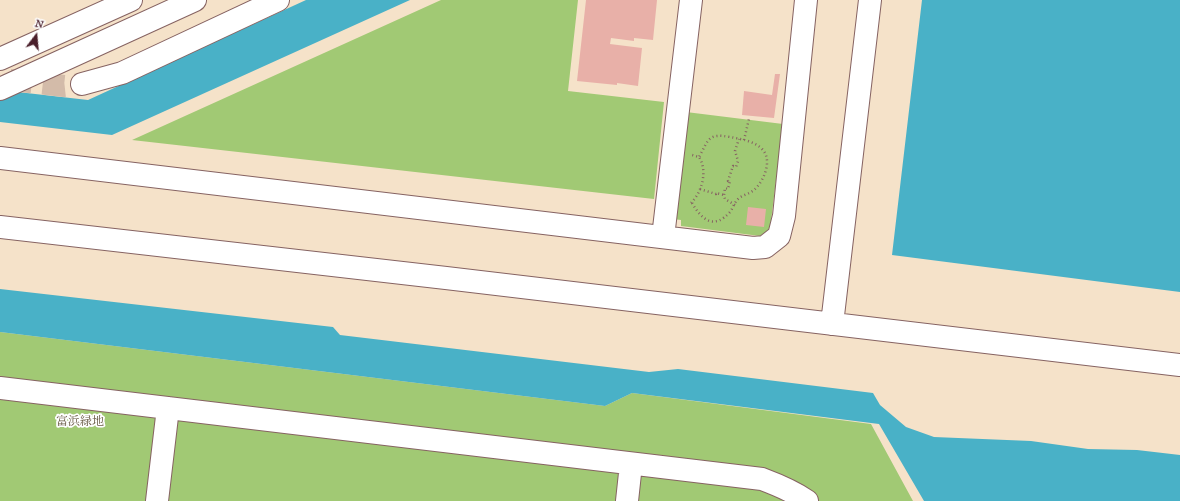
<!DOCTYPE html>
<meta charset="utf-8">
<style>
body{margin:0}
#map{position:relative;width:1180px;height:501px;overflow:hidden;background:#f5e2c9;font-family:"IM FELL French Canon",serif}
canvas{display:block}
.north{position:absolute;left:16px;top:16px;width:40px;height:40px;-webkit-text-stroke:3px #fff;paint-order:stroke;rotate:16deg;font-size:11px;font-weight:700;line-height:16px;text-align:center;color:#4a1f2b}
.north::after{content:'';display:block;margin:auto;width:14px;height:18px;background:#4a1f2b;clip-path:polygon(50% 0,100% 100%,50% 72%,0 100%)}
</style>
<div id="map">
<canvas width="1180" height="501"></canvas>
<div class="north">N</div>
</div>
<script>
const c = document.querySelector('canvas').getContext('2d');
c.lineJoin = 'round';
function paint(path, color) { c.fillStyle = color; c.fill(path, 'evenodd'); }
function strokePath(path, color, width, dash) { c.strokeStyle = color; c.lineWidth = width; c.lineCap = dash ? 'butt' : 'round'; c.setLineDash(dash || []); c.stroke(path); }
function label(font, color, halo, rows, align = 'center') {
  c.font = font + ' "IM FELL French Canon","Noto Serif JP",serif'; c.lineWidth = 3.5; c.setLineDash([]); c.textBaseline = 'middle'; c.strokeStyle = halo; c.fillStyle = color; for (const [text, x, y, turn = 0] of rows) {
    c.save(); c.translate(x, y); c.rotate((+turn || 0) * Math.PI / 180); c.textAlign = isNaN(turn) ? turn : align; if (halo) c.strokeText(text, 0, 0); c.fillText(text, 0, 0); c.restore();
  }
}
paint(new Path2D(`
 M441,0H578L568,91L664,102L654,199L132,140Z
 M686,112L783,124L770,229L760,236L681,226V220L673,219Z
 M0,332L605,406L632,393L871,424L913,501H0Z`), '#a1c974');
paint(new Path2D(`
 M306,0H410L112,135L0,122V90L88,100Z
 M922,0H1180V292L892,255Z
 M0,289L333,327L340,335L649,372L678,369L873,393L880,405L906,427L934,437L1031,441L1088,449L1137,450L1180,455V501H924L879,424L632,393L605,406L0,332Z`), '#49b1c7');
paint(new Path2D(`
 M586,0H657L653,40L634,38V41L611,38L610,44L642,48L638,86L617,83V85L577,81Z
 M775,74H780L774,118L742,115L744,91L772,95Z
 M748,207L766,209L764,227L746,225Z`), '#e8b0a8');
strokePath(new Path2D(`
 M10,80L64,86L82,84`), '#d3bba9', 22, [22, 11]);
const minor = new Path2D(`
 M0,59L131,0
 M82,84L122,73L278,0
 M0,89L195,0
 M0,158L753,248L765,247L779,236L784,216L806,0
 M0,227L446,278L1180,365
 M663,237L691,0
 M832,324L870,0
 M0,388L762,479C778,485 793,491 807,501
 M157,501L168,408
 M627,501L631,464`);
strokePath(minor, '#866362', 24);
strokePath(new Path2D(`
 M744,140L749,119
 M700,189L716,194V193L724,195
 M691,203C702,192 708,171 699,157L692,155
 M692,203C702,220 714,230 730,212C733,208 734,203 738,199C742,195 749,194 754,190C764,181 773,160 762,149C754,141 741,139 730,137C708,133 709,139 699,157
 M735,205L725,199L724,195L725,188L728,189L730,181H728L733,166L736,167L738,161L735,151L739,139`), '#866362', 2.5, [1, 3]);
strokePath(minor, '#fff', 22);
label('12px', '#685a45', '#fff', [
 ["富浜緑地",80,422]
]);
</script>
